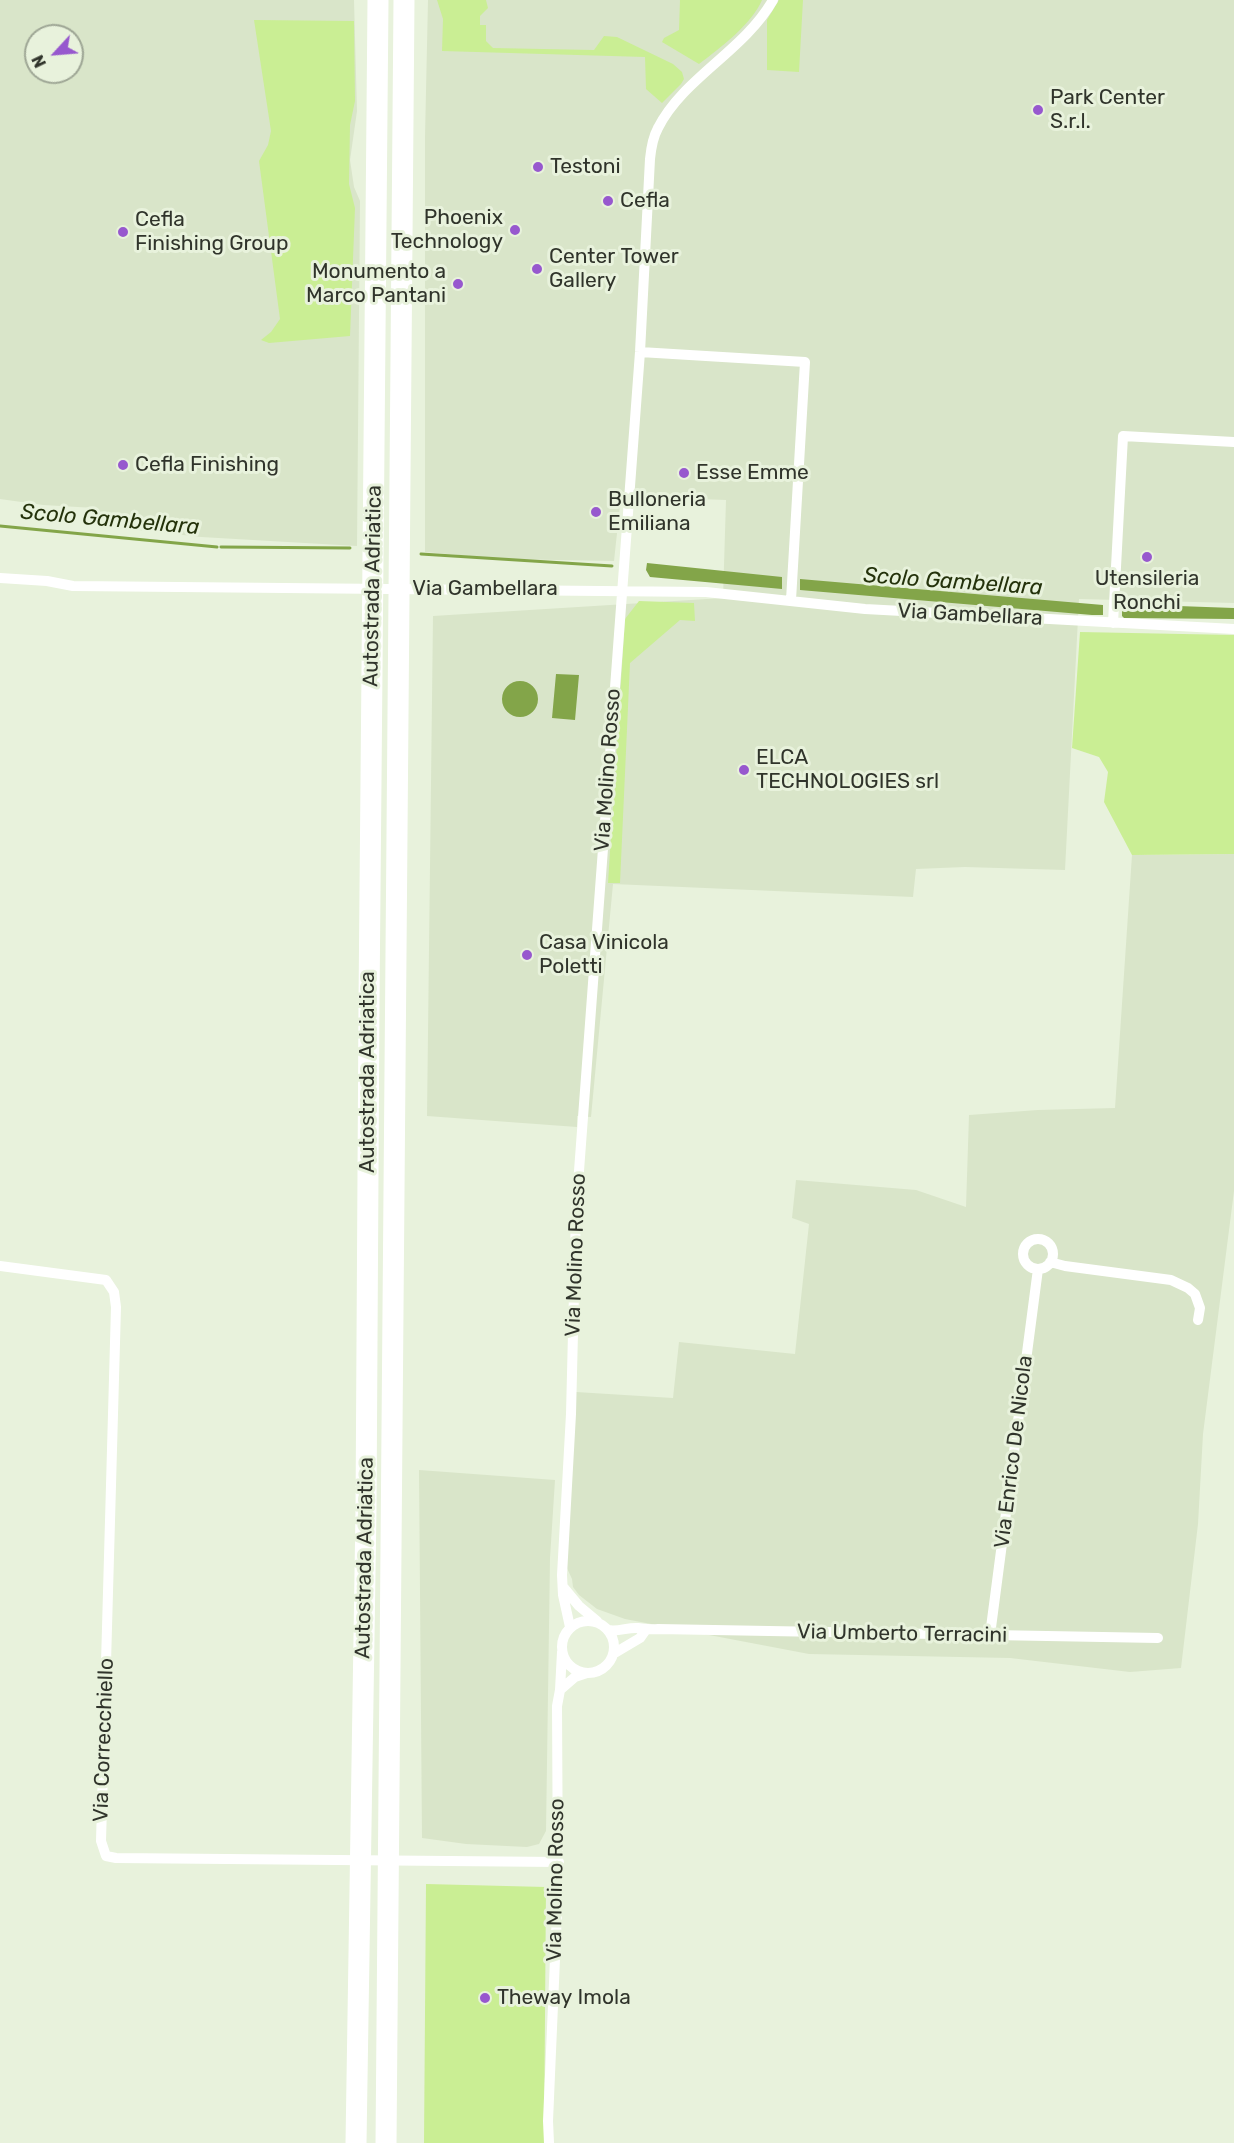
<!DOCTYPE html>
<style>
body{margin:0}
#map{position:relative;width:1234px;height:2143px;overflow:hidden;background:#e8f2dc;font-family:Rubik,sans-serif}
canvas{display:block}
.north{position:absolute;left:24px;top:24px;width:60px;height:60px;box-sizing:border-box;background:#e8f2dc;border:2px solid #9ea695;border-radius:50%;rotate:244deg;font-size:16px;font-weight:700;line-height:24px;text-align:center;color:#30342b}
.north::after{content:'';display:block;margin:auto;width:21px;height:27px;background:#9758ce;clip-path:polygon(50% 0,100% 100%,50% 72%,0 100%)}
</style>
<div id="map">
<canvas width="1234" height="2143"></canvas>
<div class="north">N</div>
</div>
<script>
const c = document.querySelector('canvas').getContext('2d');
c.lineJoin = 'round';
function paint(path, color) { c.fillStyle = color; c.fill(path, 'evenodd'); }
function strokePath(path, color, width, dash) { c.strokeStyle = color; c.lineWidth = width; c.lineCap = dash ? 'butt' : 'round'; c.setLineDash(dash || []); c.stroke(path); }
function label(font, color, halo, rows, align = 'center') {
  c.font = font + ' Rubik,sans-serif'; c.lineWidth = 6; c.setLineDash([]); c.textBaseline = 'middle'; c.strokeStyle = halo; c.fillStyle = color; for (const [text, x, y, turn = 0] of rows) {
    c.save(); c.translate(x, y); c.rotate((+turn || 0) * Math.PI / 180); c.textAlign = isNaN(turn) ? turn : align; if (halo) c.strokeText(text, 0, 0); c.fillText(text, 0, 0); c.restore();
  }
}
paint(new Path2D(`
 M0,0H354L357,111L350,160L354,187L360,201L357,546L201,537L102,526L95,508L43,505L0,499ZM36,36H72V72H36Z
 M428,0H1234V603L1079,599L1065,870L965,867L916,869L913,897L613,884L591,1117L577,1116V1127L427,1116L433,616L723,598L726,500L621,496L614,561L503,559L425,552V137Z
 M1234,854V1191L1203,1434L1198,1524L1181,1668L1130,1672L1010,1658L809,1654L625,1619L597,1609L579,1595L573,1587L572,1579L566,1566L576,1392L673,1398L679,1342L795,1354L809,1224L792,1218L796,1180L916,1190L966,1207L969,1115L1038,1110L1115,1108L1132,855Z
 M419,1470L555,1480L550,1558L546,1831L539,1844L527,1847L466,1844L422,1838Z`), '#d9e5c9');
paint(new Path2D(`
 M437,0H486L488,8L480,16V25H486V41L493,48L594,50L604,36L617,37L673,64L682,72L684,79L681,84L662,103L646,89L645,57L442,51L443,19Z
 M680,0H762C752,24 719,49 699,64L662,42L664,38L679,30Z
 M779,0H803L799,72L767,70V20Z
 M254,20L354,21L355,101L350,125L349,184L355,208L350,336L269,343L261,340L271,332L280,319L259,161L268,145L271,131Z
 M639,601L694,603L695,621L680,620L630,663L620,883H608L625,619Z
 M1080,632L1234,635V854L1132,855L1104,802L1108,772L1099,757L1072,748Z
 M426,1884L546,1887L544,2143H424Z`), '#caee94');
paint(new Path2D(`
 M647,563L782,577V589L650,577L646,570Z
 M800,579L1103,605V615H1092L800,590Z
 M1122,604L1234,608V619L1124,618L1122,616Z
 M556,674L579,675L575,720L552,718Z
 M502 699a18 18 0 1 1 36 0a18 18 0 1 1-36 0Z`), '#83a549');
strokePath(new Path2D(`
 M0,526L217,547
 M221,547L350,548
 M421,554L612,566`), '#83a549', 3);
strokePath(new Path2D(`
 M640,352L805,362L791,600
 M0,578L47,581L73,586L706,592L865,609L1234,629
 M1113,623L1123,436L1234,442
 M1023 1254a15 15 0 1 1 30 0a15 15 0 1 1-30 0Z
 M1050,1262L1065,1266L1171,1280L1188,1288L1195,1294L1200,1308L1198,1320
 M0,1266L106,1280L114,1292L116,1307L101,1841L106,1856L116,1858L559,1862
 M564,1588L579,1606L597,1621
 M562 1647a26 26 0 1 1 52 0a26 26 0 1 1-52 0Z
 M570,1627L563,1595L562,1575L571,1414L576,1211L640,352L650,159C651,149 653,137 658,128C683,78 744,51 773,0
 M608,1630C619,1632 628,1627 638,1628C646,1629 650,1630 658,1629L1158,1638
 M990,1635L1038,1269
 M613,1654L640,1638L645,1631
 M560,1690L575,1677L587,1673
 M549,2143L548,2121L558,1889L557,1706L560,1690L562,1652`), '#fff', 10);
strokePath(new Path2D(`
 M356,2143L366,1510L369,1003L378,0
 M386,2143L404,0`), '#fff', 21);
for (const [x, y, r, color] of [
 [1038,110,6,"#9758ce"],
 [538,167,6,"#9758ce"],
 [608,201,6,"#9758ce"],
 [515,230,6,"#9758ce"],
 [123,232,6,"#9758ce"],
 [537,269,6,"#9758ce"],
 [458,284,6,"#9758ce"],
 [123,465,6,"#9758ce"],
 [684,473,6,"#9758ce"],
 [596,512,6,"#9758ce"],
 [1147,557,6,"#9758ce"],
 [744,770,6,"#9758ce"],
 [527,955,6,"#9758ce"],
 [485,1998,6,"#9758ce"]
]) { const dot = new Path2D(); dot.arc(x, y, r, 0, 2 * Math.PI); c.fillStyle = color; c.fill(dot); strokePath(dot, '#e8f2dc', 2); }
label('21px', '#30342b', '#e8f2dc', [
 ["Park Center",1050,98],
 ["S.r.l.",1050,122],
 ["Testoni",550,167],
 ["Cefla",620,201],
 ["Phoenix",503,218,"right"],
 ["Technology",503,242,"right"],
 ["Cefla",135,220],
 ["Finishing Group",135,244],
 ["Center Tower",549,257],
 ["Gallery",549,281],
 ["Monumento a",446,272,"right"],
 ["Marco Pantani",446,296,"right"],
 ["Cefla Finishing",135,465],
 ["Esse Emme",696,473],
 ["Bulloneria",608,500],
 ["Emiliana",608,524],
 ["Utensileria",1147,579,"center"],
 ["Ronchi",1147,603,"center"],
 ["ELCA",756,758],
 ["TECHNOLOGIES srl",756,782],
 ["Casa Vinicola",539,943],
 ["Poletti",539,967],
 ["Theway Imola",497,1998]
], 'left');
label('21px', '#30342b', '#e8f2dc', [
 ["Autostrada Adriatica",373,586,-89],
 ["Via Gambellara",485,589],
 ["Via Gambellara",970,615,3],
 ["Via Molino Rosso",608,770,-86],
 ["Autostrada Adriatica",368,1072,-90],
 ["Via Molino Rosso",576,1255,-88],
 ["Via Enrico De Nicola",1014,1452,-83],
 ["Autostrada Adriatica",365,1558,-89],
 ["Via Umberto Terracini",902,1634,1],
 ["Via Correcchiello",104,1740,-88],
 ["Via Molino Rosso",556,1880,-89]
]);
label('italic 22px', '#24320b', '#e8f2dc', [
 ["Scolo Gambellara",110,520,5],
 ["Scolo Gambellara",953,582,4]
]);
</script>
